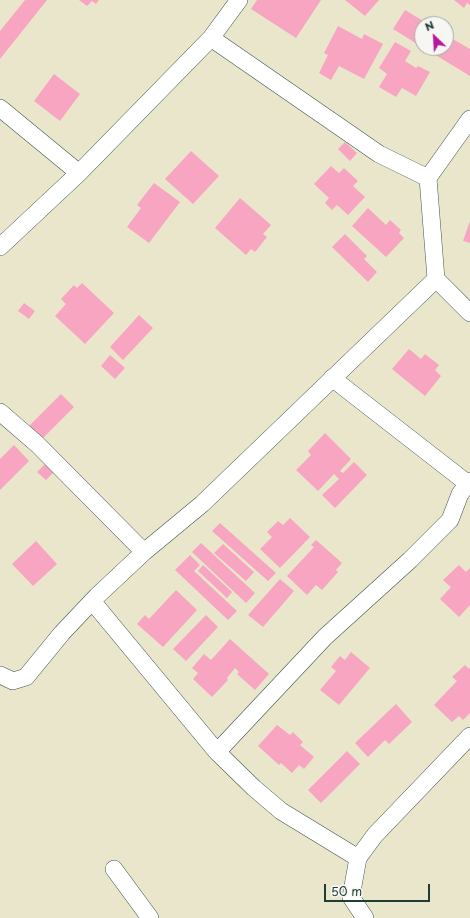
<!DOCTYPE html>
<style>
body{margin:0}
#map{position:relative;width:470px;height:918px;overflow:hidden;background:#eae6cc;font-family:"Playpen Sans",sans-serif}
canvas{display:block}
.north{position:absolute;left:414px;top:16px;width:40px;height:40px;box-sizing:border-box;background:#f6f6f2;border:1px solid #a0aca6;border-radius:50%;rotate:335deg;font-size:11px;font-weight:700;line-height:16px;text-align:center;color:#1f3d34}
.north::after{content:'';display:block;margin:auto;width:14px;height:18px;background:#b5179e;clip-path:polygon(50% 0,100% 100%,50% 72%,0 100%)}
.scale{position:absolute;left:324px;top:884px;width:106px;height:18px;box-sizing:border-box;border:2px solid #1f3d34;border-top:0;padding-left:5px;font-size:12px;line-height:14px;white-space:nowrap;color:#1f3d34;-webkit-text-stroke:3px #f6f6f2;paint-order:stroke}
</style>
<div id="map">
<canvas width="470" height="918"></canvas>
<div class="north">N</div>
<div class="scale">50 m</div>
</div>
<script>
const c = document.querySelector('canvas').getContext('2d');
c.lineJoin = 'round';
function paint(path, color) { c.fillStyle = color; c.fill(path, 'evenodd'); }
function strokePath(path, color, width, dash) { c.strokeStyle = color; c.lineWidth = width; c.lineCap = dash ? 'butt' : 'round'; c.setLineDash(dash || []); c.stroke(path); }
paint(new Path2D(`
 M25,0H47L0,59V31Z
 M79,0H99L96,4L92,1L87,6Z
 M257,0H321L296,38L251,9Z
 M345,0H379L365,16Z
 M454,0H470V5L467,3L464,8Z
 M405,10L428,24H422V47L393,29Z
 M338,26L362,39L364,34L383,44L364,79L339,66L331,80L319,73L328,55L324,53Z
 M446,35L470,49V76L424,48H446Z
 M395,42L411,51L405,61L416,68L418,66L430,72L416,96L402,88L396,97L379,87L387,74L379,68Z
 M54,74L80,94L60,121L34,101Z
 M345,142L357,153L350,161L338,149Z
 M191,151L219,176L193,204L165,179Z
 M331,166L339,173L344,168L358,181L353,186L365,197L348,215L337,205L332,210L325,203L329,198L314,184Z
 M154,183L180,202L149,243L127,227L141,208L137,205Z
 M240,198L271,225L263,234L267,237L255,252L251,249L246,255L215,228Z
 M368,208L386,225L390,220L401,230L399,233L404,238L386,257L352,226Z
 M470,221V243L463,241Z
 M345,234L367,256L364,259L377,272L368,282L332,247Z
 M82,283L114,313L85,344L55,316L66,304L61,299L74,285L77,288Z
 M24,303L35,311L29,319L18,311Z
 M139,315L153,328L123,360L110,347Z
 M409,349L421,359L425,354L439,365L435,370L441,376L425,396L392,369Z
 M110,355L125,368L115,379L101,366Z
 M61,394L74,407L42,439L29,426Z
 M325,433L351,459L340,471L343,473L354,462L367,475L335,508L322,495L339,479L334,474L318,491L296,470L311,455L308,451Z
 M14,445L29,461L0,490V459Z
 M46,463L55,471L46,480L37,472Z
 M290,518L310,537L280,568L260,549L272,537L267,532L278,521L283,525Z
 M220,523L276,573L268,581L212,531Z
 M316,540L342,563L336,570L338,572L322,590L316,585L307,595L287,576L314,547L311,545Z
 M36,541L57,564L33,586L12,564Z
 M201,543L255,593L246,603L192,552Z
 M223,544L254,572L246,581L214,553Z
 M190,555L200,565L194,571L237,611L228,620L175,570Z
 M203,565L232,592L227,598L198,571Z
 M459,565L466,572L470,568V605L459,617L440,599L451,587L443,580Z
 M280,579L294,591L263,627L248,615Z
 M176,590L197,610L163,647L137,624L145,615L149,619Z
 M206,615L218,627L186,661L173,649Z
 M230,639L269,674L255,690L237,674L239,672L235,668L227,678L228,680L212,697L193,679L198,673L192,668L204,654L211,660Z
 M351,652L370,668L339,705L320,690L336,671L331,667L340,656L345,660Z
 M465,665L469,669L470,667V713L463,720L459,716L452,722L434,705L457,681L452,677Z
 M396,704L412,722L389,744L385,740L368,757L355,743Z
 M277,725L290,735L293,732L303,742L300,745L314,757L304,769L299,765L292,773L281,763L279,765L258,746Z
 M347,751L360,764L321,803L308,790Z`), '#f7a5c1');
const street = new Path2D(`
 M211,38L379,154L428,178
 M0,108L79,173
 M470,119L428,178L436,279L470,313
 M0,247L79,173L211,38L239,0
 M332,378L467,483
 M0,412L37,444L144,552
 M92,601L217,752L254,788L281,811L358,858
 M0,675L13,681L26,677L62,633L97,596L144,552L202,504L436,279
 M217,752L325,637L410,560L450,520L460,494L470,481
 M114,869L150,918
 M365,918L351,897L358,858L375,835L470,736`);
strokePath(street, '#3d564b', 18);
strokePath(street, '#fff', 17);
</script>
